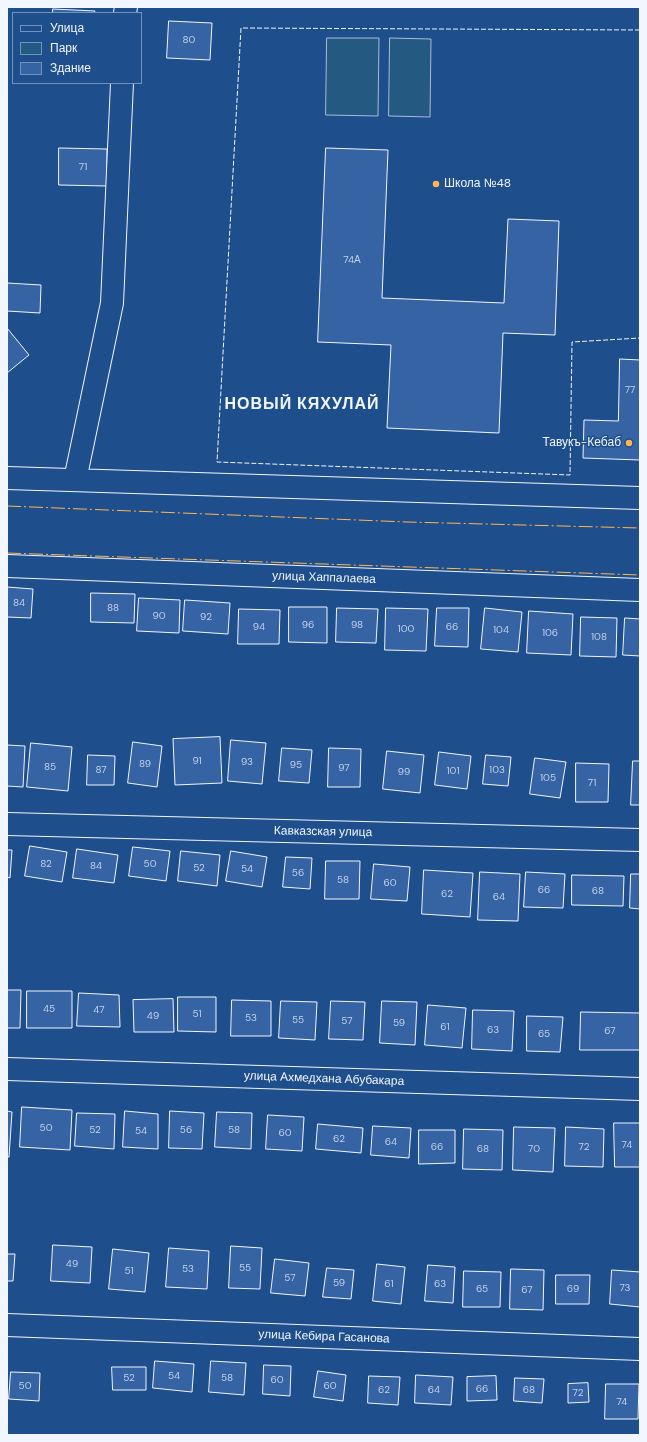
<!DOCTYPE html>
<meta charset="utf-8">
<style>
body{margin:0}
#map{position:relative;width:647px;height:1442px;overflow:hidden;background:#1f4e8c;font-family:"DM Sans",sans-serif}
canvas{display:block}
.frame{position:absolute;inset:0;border:8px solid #f2f6ff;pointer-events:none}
.legend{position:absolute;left:12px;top:12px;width:130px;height:72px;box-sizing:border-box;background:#1f4e8c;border:1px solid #7391ba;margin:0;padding:5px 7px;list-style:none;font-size:12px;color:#f2f6ff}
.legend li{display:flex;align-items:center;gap:8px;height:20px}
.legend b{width:20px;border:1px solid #7391ba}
</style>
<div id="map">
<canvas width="647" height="1442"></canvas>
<div class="frame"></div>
<ul class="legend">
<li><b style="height:5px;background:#1f4e8c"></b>Улица</li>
<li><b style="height:11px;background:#245a82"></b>Парк</li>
<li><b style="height:11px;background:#3563a3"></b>Здание</li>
</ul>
</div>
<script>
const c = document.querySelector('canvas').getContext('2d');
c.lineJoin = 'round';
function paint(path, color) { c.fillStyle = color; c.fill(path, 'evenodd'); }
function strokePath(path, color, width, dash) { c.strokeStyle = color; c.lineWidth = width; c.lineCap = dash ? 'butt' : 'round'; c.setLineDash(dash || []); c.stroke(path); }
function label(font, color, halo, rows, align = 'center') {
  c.font = font + ' "DM Sans",sans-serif'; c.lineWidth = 3; c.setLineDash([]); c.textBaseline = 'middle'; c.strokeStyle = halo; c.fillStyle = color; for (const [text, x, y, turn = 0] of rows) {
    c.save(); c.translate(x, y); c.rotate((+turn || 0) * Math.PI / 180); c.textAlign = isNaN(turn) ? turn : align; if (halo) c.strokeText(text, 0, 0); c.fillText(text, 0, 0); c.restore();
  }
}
const green = new Path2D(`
 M327,38H379L378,116L326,115Z
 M390,38L431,39L430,117L389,116Z`);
paint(green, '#245a82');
strokePath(green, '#a8bbd7', 1);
const building = new Path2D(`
 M53,9L95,11L94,13H53Z
 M169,21L212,23L210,60L167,58Z
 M59,148L107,149V186L59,185Z
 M326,148L388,150L382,298L504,303L508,219L559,221L555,335L503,333L499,433L387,428L391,345L318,342Z
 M7,283L41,285L40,313L7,311Z
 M7,328L29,355L7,373Z
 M620,359L640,360V460L583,458L584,420L618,421Z
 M7,587L33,589L31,618L7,617Z
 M91,593L135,594L134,623L91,622Z
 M139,598L180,600L179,633L137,631Z
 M185,600L230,603L228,634L183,631Z
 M289,607H327V643L289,642Z
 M337,608L378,609L376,643L336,642Z
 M386,608L428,609L426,651L385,650Z
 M437,608H469L468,647L435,646Z
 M485,608L522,612L518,652L481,649Z
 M239,609L280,610L279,644H238Z
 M529,611L573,614L571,655L527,653Z
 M581,617L617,618L616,657L580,656Z
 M625,618L640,619V656L623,655Z
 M220,737L222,783L175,785L173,739Z
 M231,740L266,743L262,784L228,781Z
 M133,742L162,746L157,787L128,783Z
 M31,743L72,747L68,791L27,787Z
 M7,745L25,746L23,787L7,786Z
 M282,748L312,750L309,783L279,781Z
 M329,748L361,749L360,787H328Z
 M387,751L424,755L420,793L383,789Z
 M439,752L471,756L467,789L435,785Z
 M88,755L115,756L114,785H87Z
 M486,755L511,757L508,786L483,784Z
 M535,758L566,762L560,798L530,794Z
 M633,761H640V805H631Z
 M576,763L609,764L608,802H576Z
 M30,846L67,852L62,882L25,876Z
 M133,847L170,851L166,881L129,876Z
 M77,849L118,855L114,883L73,878Z
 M7,850H12L10,878L7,877Z
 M181,851L220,855L217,886L178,881Z
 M231,851L267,857L262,887L226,881Z
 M286,857L312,858L310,889L283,887Z
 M326,861H360L359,899H325Z
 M374,864L410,867L407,901L371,899Z
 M424,870L473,873L470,917L422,914Z
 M480,872L520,874L518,921L478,920Z
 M526,872L565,874L563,908L524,907Z
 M631,874H640V909L630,908Z
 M572,875L624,876L623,906L572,905Z
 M7,990H21L20,1028H7Z
 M27,991H72V1028H27Z
 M79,993L119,995L120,1027L77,1026Z
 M178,997H216V1032L178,1031Z
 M173,999L174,1032H134L133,1000Z
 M232,1000L271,1001V1036H231Z
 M281,1001L317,1002L315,1040L279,1038Z
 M331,1001L365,1002L363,1040L329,1039Z
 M382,1001L417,1002L415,1045L380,1043Z
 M428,1005L466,1008L462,1048L425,1045Z
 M473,1010L514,1011L512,1051L472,1049Z
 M581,1012L640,1013V1050H580Z
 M527,1016L563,1017L560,1052L527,1051Z
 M22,1107L72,1110L70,1150L20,1147Z
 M7,1111L12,1112L9,1157H7Z
 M125,1111L158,1114V1149L123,1147Z
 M170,1111L204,1113L202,1149L169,1148Z
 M217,1112L252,1113L251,1149L215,1147Z
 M77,1113L115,1114L114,1149L75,1146Z
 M268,1115L304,1117L302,1151L266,1149Z
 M614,1123H640V1167H615Z
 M318,1124L363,1128L361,1153L316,1149Z
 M373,1126L411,1128L409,1158L371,1155Z
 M514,1127L555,1128L553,1172L513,1170Z
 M566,1127L604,1129L603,1167L565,1166Z
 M464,1129L503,1130L502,1170L463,1169Z
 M419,1130H455V1163L419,1164Z
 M53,1245L92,1247L90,1283L51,1281Z
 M231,1246L262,1248L260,1289L229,1288Z
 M169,1248L209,1251L207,1289L166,1287Z
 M113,1249L149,1253L145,1292L109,1289Z
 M7,1254H15L13,1281H7Z
 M275,1259L309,1263L305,1296L271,1293Z
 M377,1264L405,1267L401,1304L373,1301Z
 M428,1265L455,1267L453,1303L425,1301Z
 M327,1268L354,1270L351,1299L323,1297Z
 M511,1269L544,1270L543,1310L510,1309Z
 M612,1270L640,1272V1307L610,1304Z
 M464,1271L501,1272L500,1307H463Z
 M556,1275H590L589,1304H556Z
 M155,1361L194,1364L192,1392L153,1388Z
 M211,1361L246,1363L244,1395L209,1392Z
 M264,1365L291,1366L290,1396L263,1394Z
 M112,1367H146V1390H113Z
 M318,1371L346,1375L343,1401L314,1397Z
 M11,1372L40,1373L39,1401L9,1399Z
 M416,1375L453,1377L451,1405L415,1403Z
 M369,1376L400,1377L398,1405L368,1403Z
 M496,1376L497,1400L467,1401V1377Z
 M515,1378L544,1379L542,1403L514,1401Z
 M588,1383L589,1402L568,1403V1384Z
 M606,1384H639L638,1419H605Z`);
paint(building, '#3563a3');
strokePath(building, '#f2f6ff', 1);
const minor = new Path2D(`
 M125,13L126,7
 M7,478L640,498
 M75,480L112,303L122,83
 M7,566L640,590
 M7,824L640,840
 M7,1069L640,1089
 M7,1325L640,1349`);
strokePath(minor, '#f2f6ff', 24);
strokePath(minor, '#1f4e8c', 22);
strokePath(new Path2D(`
 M640,30L241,28L217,462L570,475L572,342L640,338`), '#f2f6ff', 1, [5, 2]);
strokePath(new Path2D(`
 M7,506L407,522L640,528
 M7,553L640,575`), '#ffb74d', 1, [14, 3, 2, 3]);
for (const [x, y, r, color] of [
 [436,184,4,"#ffb74d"],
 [629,443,4,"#ffb74d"]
]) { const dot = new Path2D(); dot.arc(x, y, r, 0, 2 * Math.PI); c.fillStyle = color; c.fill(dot); strokePath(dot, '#1f4e8c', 1.5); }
label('10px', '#c3d1e8', null, [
 ["80",189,40],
 ["71",83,167],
 ["74А",352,260],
 ["77",630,390],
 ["84",19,603],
 ["88",113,608],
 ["90",159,616],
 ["92",206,617],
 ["96",308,625],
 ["98",357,625],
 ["94",259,627],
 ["66",452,627],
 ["100",406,629],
 ["104",501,630],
 ["106",550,633],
 ["108",599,637],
 ["91",197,761],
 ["93",247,762],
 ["89",145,764],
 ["95",296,765],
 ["85",50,767],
 ["97",344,768],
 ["87",101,770],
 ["103",497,770],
 ["101",453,771],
 ["99",404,772],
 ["105",548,778],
 ["71",592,783],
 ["82",46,864],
 ["50",150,864],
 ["84",96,866],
 ["52",199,868],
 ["54",247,869],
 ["56",298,873],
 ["58",343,880],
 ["60",390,883],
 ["66",544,890],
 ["68",598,891],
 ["62",447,894],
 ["64",499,897],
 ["45",49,1009],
 ["47",99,1010],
 ["51",197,1014],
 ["49",153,1016],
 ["53",251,1018],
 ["55",298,1020],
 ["57",347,1021],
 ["59",399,1023],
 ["61",445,1027],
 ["63",493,1030],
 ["67",610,1031],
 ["65",544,1034],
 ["50",46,1128],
 ["52",95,1130],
 ["56",186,1130],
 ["58",234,1130],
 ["54",141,1131],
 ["60",285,1133],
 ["62",339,1139],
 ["64",391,1142],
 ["74",627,1145],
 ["66",437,1147],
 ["72",584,1147],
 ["68",483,1149],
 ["70",534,1149],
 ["49",72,1264],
 ["55",245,1268],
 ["53",188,1269],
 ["51",129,1271],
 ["57",290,1278],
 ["59",339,1283],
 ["61",389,1284],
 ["63",440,1284],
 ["73",625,1288],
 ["65",482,1289],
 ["69",573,1289],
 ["67",527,1290],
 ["54",174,1376],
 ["52",129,1378],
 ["58",227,1378],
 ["60",277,1380],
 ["50",25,1386],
 ["60",330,1386],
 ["66",482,1389],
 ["62",384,1390],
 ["64",434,1390],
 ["68",529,1390],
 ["72",578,1393],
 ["74",622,1402]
]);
label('12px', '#f2f6ff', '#1f4e8c', [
 ["Школа №48",444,184],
 ["Тавукъ-Кебаб",621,443,"right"]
], 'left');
label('12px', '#f2f6ff', '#1f4e8c', [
 ["улица Хаппалаева",324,578,2],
 ["Кавказская улица",323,832,1],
 ["улица Ахмедхана Абубакара",324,1079,2],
 ["улица Кебира Гасанова",324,1337,2]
]);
c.letterSpacing = '1px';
label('bold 16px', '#f2f6ff', '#1f4e8c', [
 ["НОВЫЙ КЯХУЛАЙ",302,405]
]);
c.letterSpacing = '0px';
</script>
